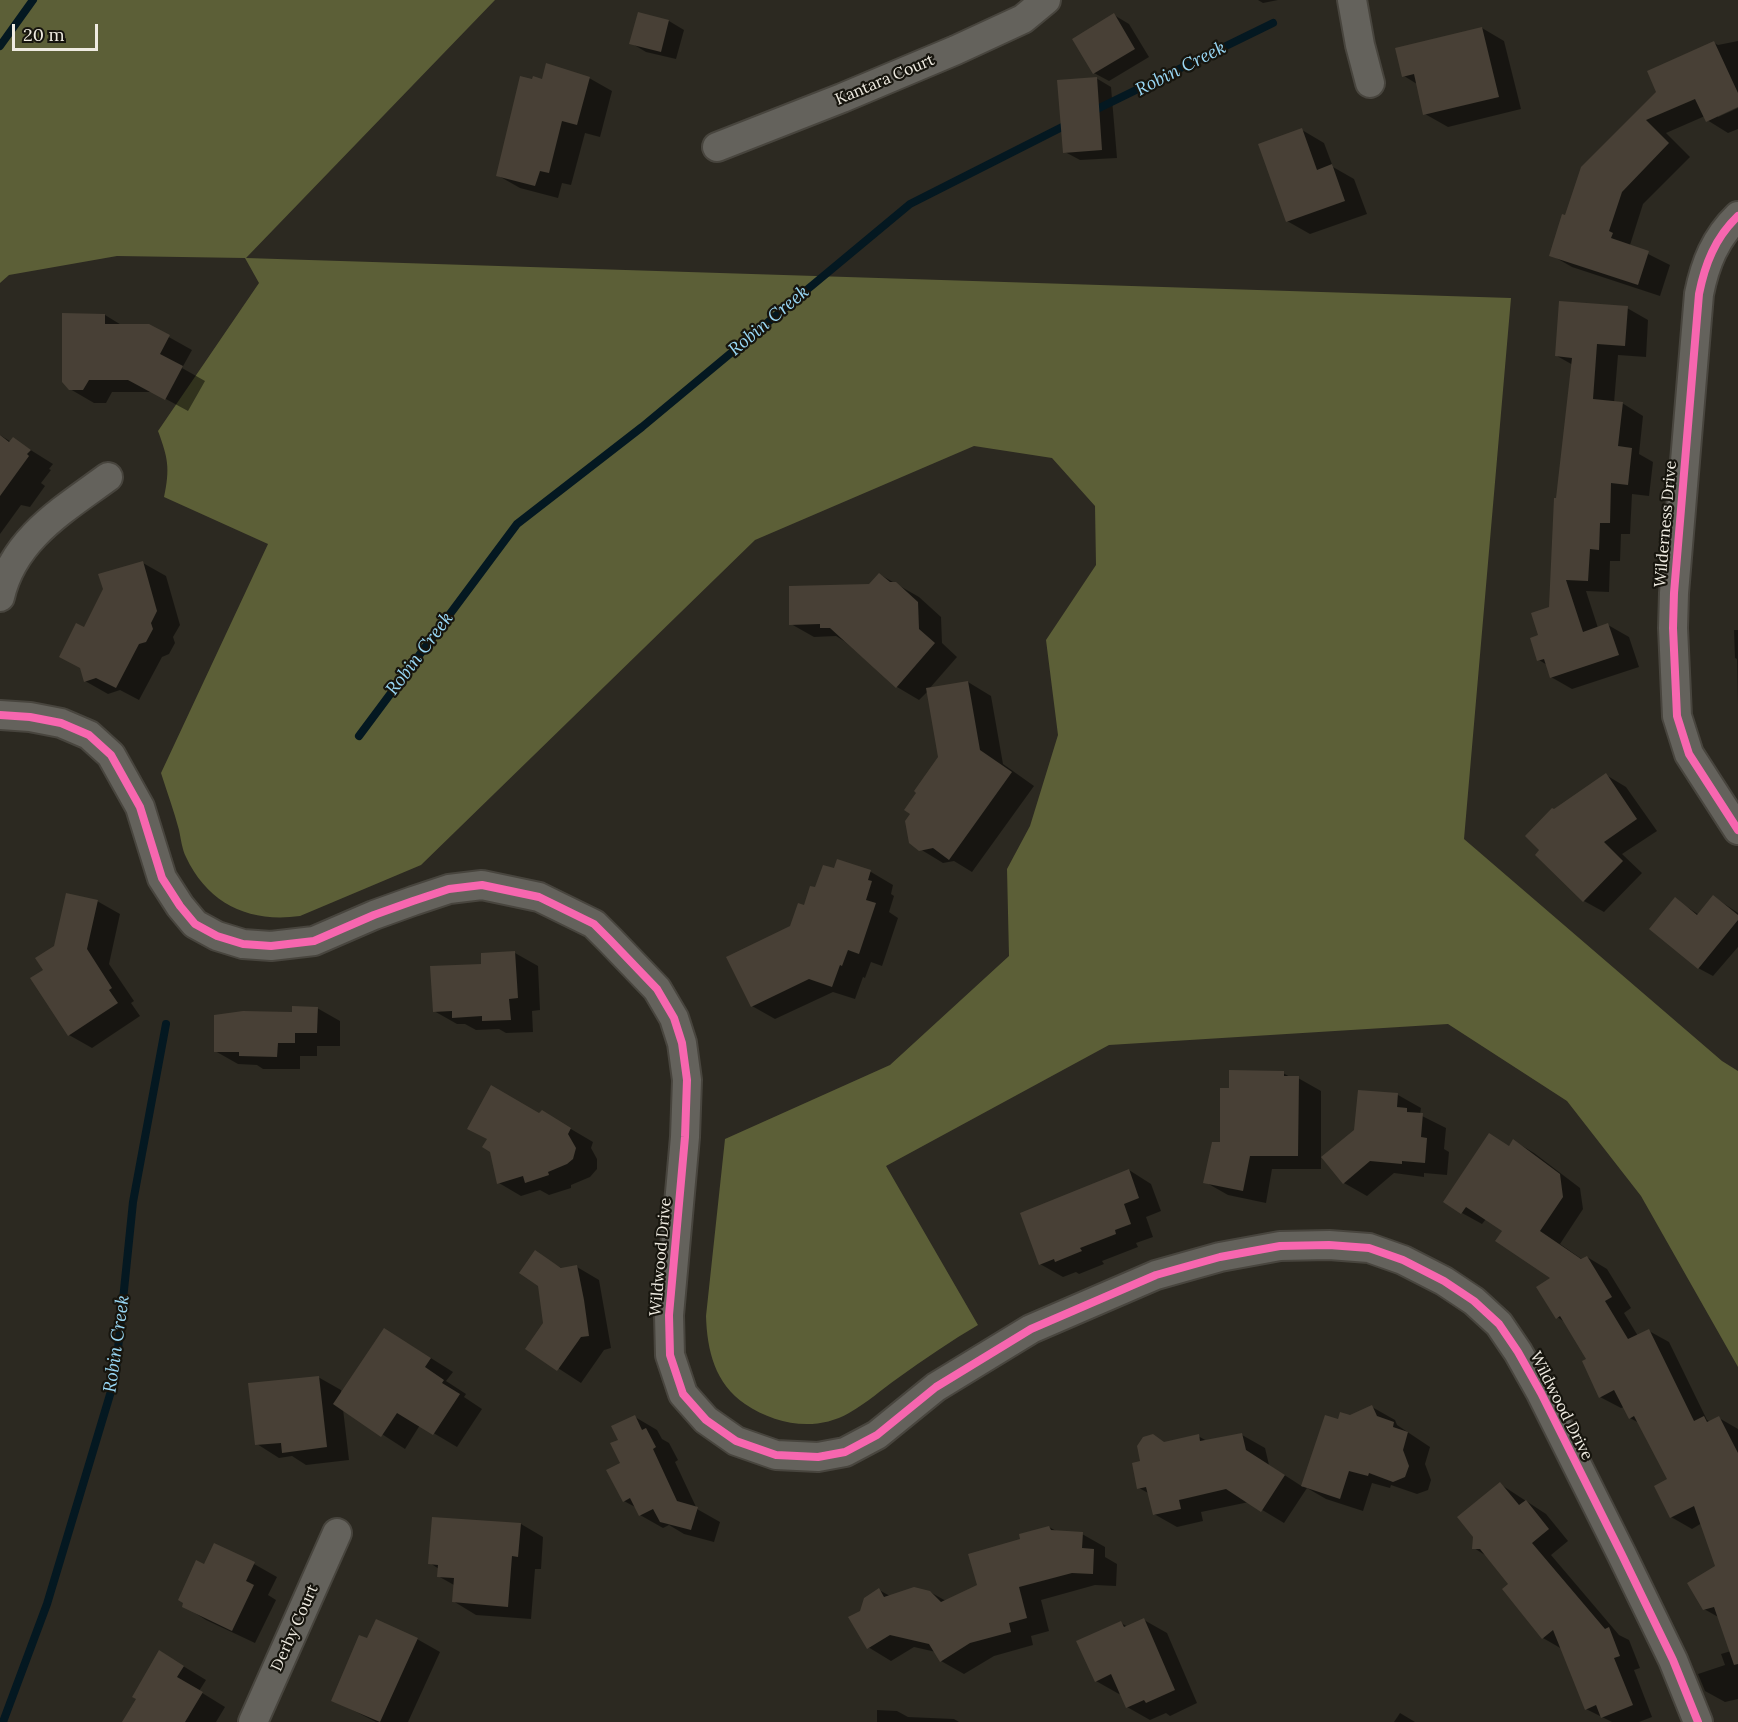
<!DOCTYPE html>
<style>
body{margin:0}
#map{position:relative;width:1738px;height:1722px;overflow:hidden;background:#2c2921;font-family:Lora,serif}
canvas{display:block}
.scale{position:absolute;left:12px;top:24px;width:86px;height:27px;box-sizing:border-box;border:3px solid #efebe1;border-top:0;padding-left:8px;font-size:18px;line-height:21px;white-space:nowrap;color:#efebe1;-webkit-text-stroke:4px #17150e;paint-order:stroke}
</style>
<div id="map">
<canvas width="1738" height="1722"></canvas>
<div class="scale">20 m</div>
</div>
<script>
const c = document.querySelector('canvas').getContext('2d');
c.lineJoin = 'round';
function paint(path, color) { c.fillStyle = color; c.fill(path, 'evenodd'); }
function strokePath(path, color, width, dash) { c.strokeStyle = color; c.lineWidth = width; c.lineCap = dash ? 'butt' : 'round'; c.setLineDash(dash || []); c.stroke(path); }
function label(font, color, halo, rows, align = 'center') {
  c.font = font + ' Lora,serif'; c.lineWidth = 4.5; c.setLineDash([]); c.textBaseline = 'middle'; c.strokeStyle = halo; c.fillStyle = color; for (const [text, x, y, turn = 0] of rows) {
    c.save(); c.translate(x, y); c.rotate((+turn || 0) * Math.PI / 180); c.textAlign = isNaN(turn) ? turn : align; if (halo) c.strokeText(text, 0, 0); c.fillText(text, 0, 0); c.restore();
  }
}
paint(new Path2D(`
 M0,0H495L246,258L1511,298L1464,839L1722,1061L1738,1071V1367L1641,1196L1567,1101L1448,1024L1109,1045L886,1166L978,1325C951,1341 924,1359 898,1378C882,1389 867,1403 849,1413C816,1432 776,1425 745,1404C715,1384 707,1350 706,1316L725,1139L890,1065L1009,956L1007,869L1030,826L1058,735L1046,640L1096,565L1095,506L1052,458L974,446L755,540L421,865L300,916C249,923 208,904 186,857C182,849 181,839 179,830C174,811 167,792 161,773L268,544L164,497C170,468 168,458 158,431L259,283L245,258L117,256L9,275L0,283Z`), '#5c5f37');
paint(new Path2D(`
 M1258,0H1278L1263,3Z
 M639,14L669,21L684,30L676,59L646,52L631,43Z
 M1114,15L1129,24L1149,57L1109,81L1094,73Z
 M1482,28L1504,41L1521,109L1448,127L1425,114L1417,84L1404,76Z
 M1738,41V105L1718,114V117L1738,108V129L1728,133L1707,120L1705,116L1666,133L1690,157L1643,204L1630,245L1670,265L1660,296L1572,267L1551,255L1566,217L1583,168L1714,43L1718,45Z
 M589,78L612,91L600,137L585,133L571,185L562,183L558,198L520,188L497,175L543,80Z
 M1096,78L1111,87L1117,158L1080,160L1065,152Z
 M1302,130L1324,143L1333,167L1354,179L1367,214L1310,234L1287,221Z
 M1627,308L1648,320L1646,357L1618,355L1614,403H1622L1643,416L1639,454L1653,462L1649,496L1632,494L1630,534H1621L1620,561H1610L1609,592L1586,591L1598,628L1608,625L1629,637L1639,667L1572,689L1551,677L1547,665L1539,660L1540,636L1551,608L1557,500L1573,365L1557,356Z
 M105,315L123,326H149L192,350L182,368L205,381L188,411L153,392H112L106,403H94L70,389Z
 M0,435L11,442L13,439L53,464L49,469L51,470L41,483L45,486L30,507L21,505L0,534Z
 M143,563L166,576L180,625L173,637L175,643L169,654L162,657L139,700L120,690L108,694L85,681Z
 M879,574L919,597L941,617L942,643L957,657L929,689L968,682L991,696L1003,764L1034,786L972,872L954,861L943,863L920,849L939,758L928,691L919,700L897,687L844,641L836,636L814,637L791,624L870,585Z
 M1734,630H1738V704L1737,659L1735,658Z
 M1606,775L1626,787L1657,831L1622,854L1642,873L1604,912L1584,901L1554,811Z
 M838,861L871,872L893,885L891,894L894,896L889,912L898,918L882,966L871,962L865,978L863,977L855,999L833,992L775,1019L752,1006L792,927L816,889L835,870Z
 M1714,897L1738,913V947L1713,976L1698,968L1675,899L1699,915Z
 M97,901L120,914L109,964L134,1001L131,1003L140,1016L92,1048L69,1035L45,970L55,947Z
 M515,953L538,966L540,1010L532,1011L533,1032L506,1033L499,1029L476,1030L465,1024H457L434,1011L483,965Z
 M317,1008L340,1021V1046H317V1056H300V1069H263L257,1065L238,1064L215,1051L293,1013Z
 M1283,1073L1292,1078H1298L1321,1091V1169H1272L1266,1203L1228,1195L1205,1182L1222,1143Z
 M1360,1091L1398,1095L1421,1108L1420,1115L1446,1128L1444,1149L1449,1152L1447,1175L1424,1173V1177L1394,1173L1367,1196L1344,1183L1356,1130Z
 M542,1112L593,1142L591,1148L597,1159V1169L590,1177L571,1185V1188L549,1195L540,1190L521,1196L499,1183Z
 M1489,1135L1510,1147L1514,1141L1534,1153L1580,1188L1583,1209L1560,1244L1583,1260L1587,1257L1607,1269L1631,1308L1624,1313L1638,1336L1649,1331L1669,1342L1707,1420L1711,1422L1719,1418L1738,1429V1699L1725,1702L1705,1691L1698,1674L1725,1665L1721,1654L1731,1651L1720,1618L1704,1609L1717,1567L1702,1523L1692,1529L1671,1517L1669,1480L1639,1423L1630,1418L1624,1407L1621,1408L1600,1397L1588,1360L1565,1322L1557,1317L1553,1278L1504,1231L1486,1219L1482,1224L1462,1213Z
 M1129,1170L1151,1184L1161,1211L1146,1217L1153,1237L1136,1243L1138,1247L1102,1261L1104,1264L1079,1274L1076,1272L1063,1277L1040,1264Z
 M535,1252L563,1269L577,1267L599,1280L611,1348L604,1350L581,1383L527,1348L544,1323Z
 M407,1343L453,1372L446,1381L466,1394L464,1397L482,1409L457,1447L420,1425L405,1449L343,1409L349,1460L306,1465L292,1456L279,1458L257,1444L318,1377L341,1390L342,1394Z
 M1372,1407L1395,1420L1397,1425L1430,1447L1425,1464L1431,1480L1428,1490L1417,1494L1391,1485L1390,1488L1372,1483L1363,1511L1326,1499L1307,1488L1284,1523L1249,1502L1201,1512L1203,1521L1177,1527L1154,1514L1150,1494L1139,1488L1142,1462L1165,1443L1198,1436L1207,1441L1242,1435L1265,1448L1269,1465L1303,1487L1326,1417L1339,1421Z
 M635,1417L657,1430L662,1439L669,1443L678,1460L675,1462L697,1509L720,1522L714,1542L684,1534L669,1525L663,1528L640,1515L637,1508L624,1501L620,1440Z
 M1500,1484L1546,1514L1568,1541L1551,1555L1619,1635L1629,1640L1640,1668L1634,1670L1652,1717L1639,1722H1612L1586,1709L1562,1649L1543,1638L1504,1589L1510,1584L1488,1557L1474,1548Z
 M521,1524L543,1537L541,1569H535L531,1619L476,1615L453,1601L454,1585L438,1576L439,1569L430,1563Z
 M1049,1527L1058,1532L1082,1534L1105,1547V1557L1117,1564L1116,1586L1095,1585L1041,1600L1049,1631L1031,1636L1033,1645L994,1656L964,1674L941,1661L936,1652L914,1647L891,1661L868,1647L861,1612L879,1590L890,1596L930,1592L946,1601L979,1586L1022,1540Z
 M254,1564L277,1577L268,1595L276,1600L255,1643L206,1620L184,1606L205,1566Z
 M1144,1620L1167,1633L1197,1703L1170,1716L1166,1713L1150,1720L1127,1707L1121,1693L1119,1694L1096,1681L1121,1623L1128,1627Z
 M417,1639L440,1652L408,1722H376L333,1700L368,1640Z
 M183,1666L206,1680L199,1691L225,1707L216,1722H124Z
 M877,1710L897,1711L908,1717L954,1719L959,1722H855H877Z
 M1400,1713L1415,1722H1394Z`), '#0007');
strokePath(new Path2D(`
 M0,46L33,0
 M1089,113L1273,23
 M359,736L517,524L642,427L910,204L1070,123
 M3,1722L47,1604L115,1378L133,1202L166,1024`), '#041821', 8);
paint(new Path2D(`
 M638,12L669,20L661,52L629,44Z
 M1114,13L1135,49L1093,74L1072,39Z
 M1482,27L1499,97L1423,115L1414,74L1402,77L1395,48Z
 M1714,41L1738,93V107L1706,122L1695,99L1646,120L1669,143L1622,192L1609,231L1613,233L1611,238L1649,251L1638,285L1549,256L1562,214L1565,215L1581,167L1656,92L1647,71Z
 M546,63L590,77L577,125L562,121L549,173L540,171L535,186L496,176L520,76L532,79L533,76L542,79Z
 M1097,77L1102,150L1063,153L1057,80Z
 M1302,128L1317,170L1332,164L1345,201L1286,222L1258,144Z
 M1559,301L1628,306L1625,346L1597,344L1593,399L1623,402L1618,446L1632,448L1628,485L1611,483L1610,523H1600L1599,550L1590,549L1588,581L1566,580L1583,632L1608,623L1619,655L1550,678L1544,659L1537,661L1530,638L1538,635L1531,613L1549,607L1554,498H1556L1572,358L1555,356Z
 M62,313L105,314V324H149L170,335L160,354L183,366L165,400L128,380H89L83,390H69L62,382Z
 M0,435L9,442L13,437L31,450L27,454L29,456L0,496Z
 M143,561L157,611L151,623L153,629L146,642L139,644L116,688L96,678L84,682L80,668L59,657L76,623L84,627L103,589L98,574Z
 M879,573L890,582H896L918,602L919,629L935,643L896,688L830,628H820V624L789,625V586L869,584Z
 M968,681L980,750L1012,772L949,860L933,848L919,851L909,843L905,821L910,814L904,810L916,793L914,791L938,757L926,688Z
 M1606,773L1637,819L1604,842L1623,861L1583,902L1535,855L1539,850L1525,836L1552,808L1554,809Z
 M837,859L871,870L868,880L872,881L866,900L876,903L859,954L848,950L842,966L840,965L832,987L809,979L751,1007L726,957L790,926L798,903L804,905L810,886L815,887L823,865L834,868Z
 M66,893L98,900L87,949L112,988L109,990L118,1003L68,1036L30,978L43,970L35,958L54,946Z
 M1713,895L1738,915V920L1698,969L1649,929L1675,897L1697,915Z
 M515,951L518,998L509,999L511,1020L482,1021V1016L452,1018V1011L433,1012L430,966L481,964V953Z
 M292,1006L318,1007L317,1033H295V1043H278L277,1057L239,1056V1052H214V1015L243,1011L292,1012Z
 M1229,1070L1284,1071V1076H1299L1298,1156H1250L1243,1191L1203,1183L1212,1142H1220V1088H1229Z
 M491,1085L539,1113L542,1110L571,1128L568,1134L576,1148L573,1159L567,1164L548,1172L549,1175L525,1183L523,1176L497,1184L490,1152L482,1147L487,1139L467,1129Z
 M1358,1090L1398,1093L1397,1107L1407,1108V1112L1423,1113L1421,1137L1427,1138L1425,1163L1402,1161V1164L1370,1161L1343,1184L1321,1157L1354,1130Z
 M1489,1133L1509,1146L1513,1139L1560,1174L1563,1197L1540,1231L1581,1259L1587,1256L1612,1297L1605,1301L1628,1339L1649,1329L1694,1421L1704,1416L1707,1422L1719,1416L1738,1453V1664L1734,1665L1714,1607L1703,1610L1687,1583L1715,1566L1694,1506L1670,1518L1654,1486L1667,1479L1634,1416L1629,1419L1614,1390L1599,1398L1582,1361L1586,1359L1560,1316L1556,1319L1536,1287L1550,1278L1495,1241L1502,1231L1466,1207L1461,1214L1443,1202Z
 M1129,1169L1139,1198L1124,1204L1131,1224L1115,1230L1116,1234L1080,1248L1082,1251L1055,1262L1054,1259L1039,1265L1020,1213Z
 M535,1250L561,1268L577,1265L584,1300L589,1336L581,1337L557,1371L525,1349L543,1323L538,1286L519,1273Z
 M384,1328L431,1358L425,1367L444,1380L442,1383L460,1394L433,1435L397,1413L381,1437L333,1404Z
 M319,1376L327,1447L282,1453L281,1443L255,1445L248,1383Z
 M1372,1405L1377,1416L1394,1422L1393,1427L1408,1432L1403,1450L1409,1466L1405,1477L1393,1482L1369,1473L1368,1476L1349,1471L1340,1499L1301,1486L1325,1415L1338,1419L1340,1412L1350,1415Z
 M635,1415L642,1430L646,1428L656,1447L653,1449L677,1501L698,1507L691,1530L660,1522L653,1509L639,1516L630,1498L623,1502L606,1470L620,1463L610,1443L618,1440L611,1426Z
 M1242,1433L1246,1450L1285,1475L1261,1512L1226,1489L1179,1500L1181,1509L1153,1515L1146,1487L1137,1489L1132,1463L1140,1461L1137,1446L1143,1437L1153,1434L1164,1442L1199,1434L1200,1441Z
 M1500,1482L1519,1505L1526,1500L1549,1529L1532,1543L1605,1629L1609,1627L1620,1656L1614,1658L1633,1705L1601,1718L1596,1705L1585,1710L1553,1630L1542,1639L1502,1589L1508,1584L1480,1549H1472L1473,1537L1457,1517Z
 M432,1517L521,1523L518,1557L512,1556L508,1607L452,1602L454,1578L437,1577L438,1565L428,1564Z
 M1049,1526L1051,1530L1083,1532L1082,1548L1094,1549L1093,1574L1072,1573L1019,1587L1027,1618L1009,1623L1011,1632L970,1643L940,1662L929,1644L890,1635L867,1649L848,1617L860,1611L864,1598L879,1588L884,1597L914,1587L930,1591L941,1602L977,1585L968,1554L1020,1539L1019,1534Z
 M214,1543L255,1562L246,1581L254,1585L232,1631L182,1607L183,1603L178,1600L196,1560L204,1564Z
 M1144,1618L1175,1690L1146,1703L1144,1700L1126,1708L1111,1674L1095,1682L1076,1641L1121,1621L1124,1627Z
 M376,1619L418,1638L380,1722L331,1701L359,1635L367,1638Z
 M159,1650L184,1666L177,1677L203,1692L185,1722H122L136,1699L132,1697Z`), '#484036');
const minor = new Path2D(`
 M1352,0L1360,45L1370,83
 M717,147L842,98L956,50L1023,19L1046,0
 M1738,216C1715,238 1705,264 1699,294L1674,593L1673,628L1677,716L1689,754L1738,830
 M0,597C13,539 63,510 108,477
 M0,715L30,717L61,723L89,735L111,755L140,807L162,878L180,906L195,924L217,936L243,944L271,946L314,941L374,915L413,901L449,889L482,885L539,897L594,924L610,940L657,989L674,1018L682,1043L687,1080L685,1137L669,1315L670,1355L683,1394L706,1420L736,1441L776,1455L818,1457L845,1452L877,1435L936,1387L1031,1329L1156,1275L1220,1257L1280,1246L1329,1245L1369,1248L1403,1260L1444,1281L1474,1301L1499,1324L1518,1352L1541,1393L1622,1555L1673,1660L1698,1722
 M253,1722L337,1533`);
strokePath(minor, '#48453e', 32);
strokePath(minor, '#64625c', 28);
strokePath(new Path2D(`
 M1738,216C1715,238 1705,264 1699,294L1674,593L1673,628L1677,716L1689,754L1738,830
 M0,715L30,717L61,723L89,735L111,755L140,807L162,878L180,906L195,924L217,936L243,944L271,946L314,941L374,915L413,901L449,889L482,885L539,897L594,924L610,940L657,989L674,1018L682,1043L687,1080L685,1137L669,1315L670,1355L683,1394L706,1420L736,1441L776,1455L818,1457L845,1452L877,1435L936,1387L1031,1329L1156,1275L1220,1257L1280,1246L1329,1245L1369,1248L1403,1260L1444,1281L1474,1301L1499,1324L1518,1352L1541,1393L1622,1555L1673,1660L1698,1722`), '#f766af', 8);
label('16px', '#efebe1', '#17150e', [
 ["Kantara Court",885,80,-23],
 ["Wilderness Drive",1666,524,-85],
 ["Wildwood Drive",661,1257,-85],
 ["Wildwood Drive",1561,1406,63],
 ["Derby Court",295,1628,-66]
]);
label('italic 18px', '#99d8f6', '#17150e', [
 ["Robin Creek",1181,69,-27],
 ["Robin Creek",769,321,-40],
 ["Robin Creek",420,654,-53],
 ["Robin Creek",117,1344,-82]
]);
</script>
